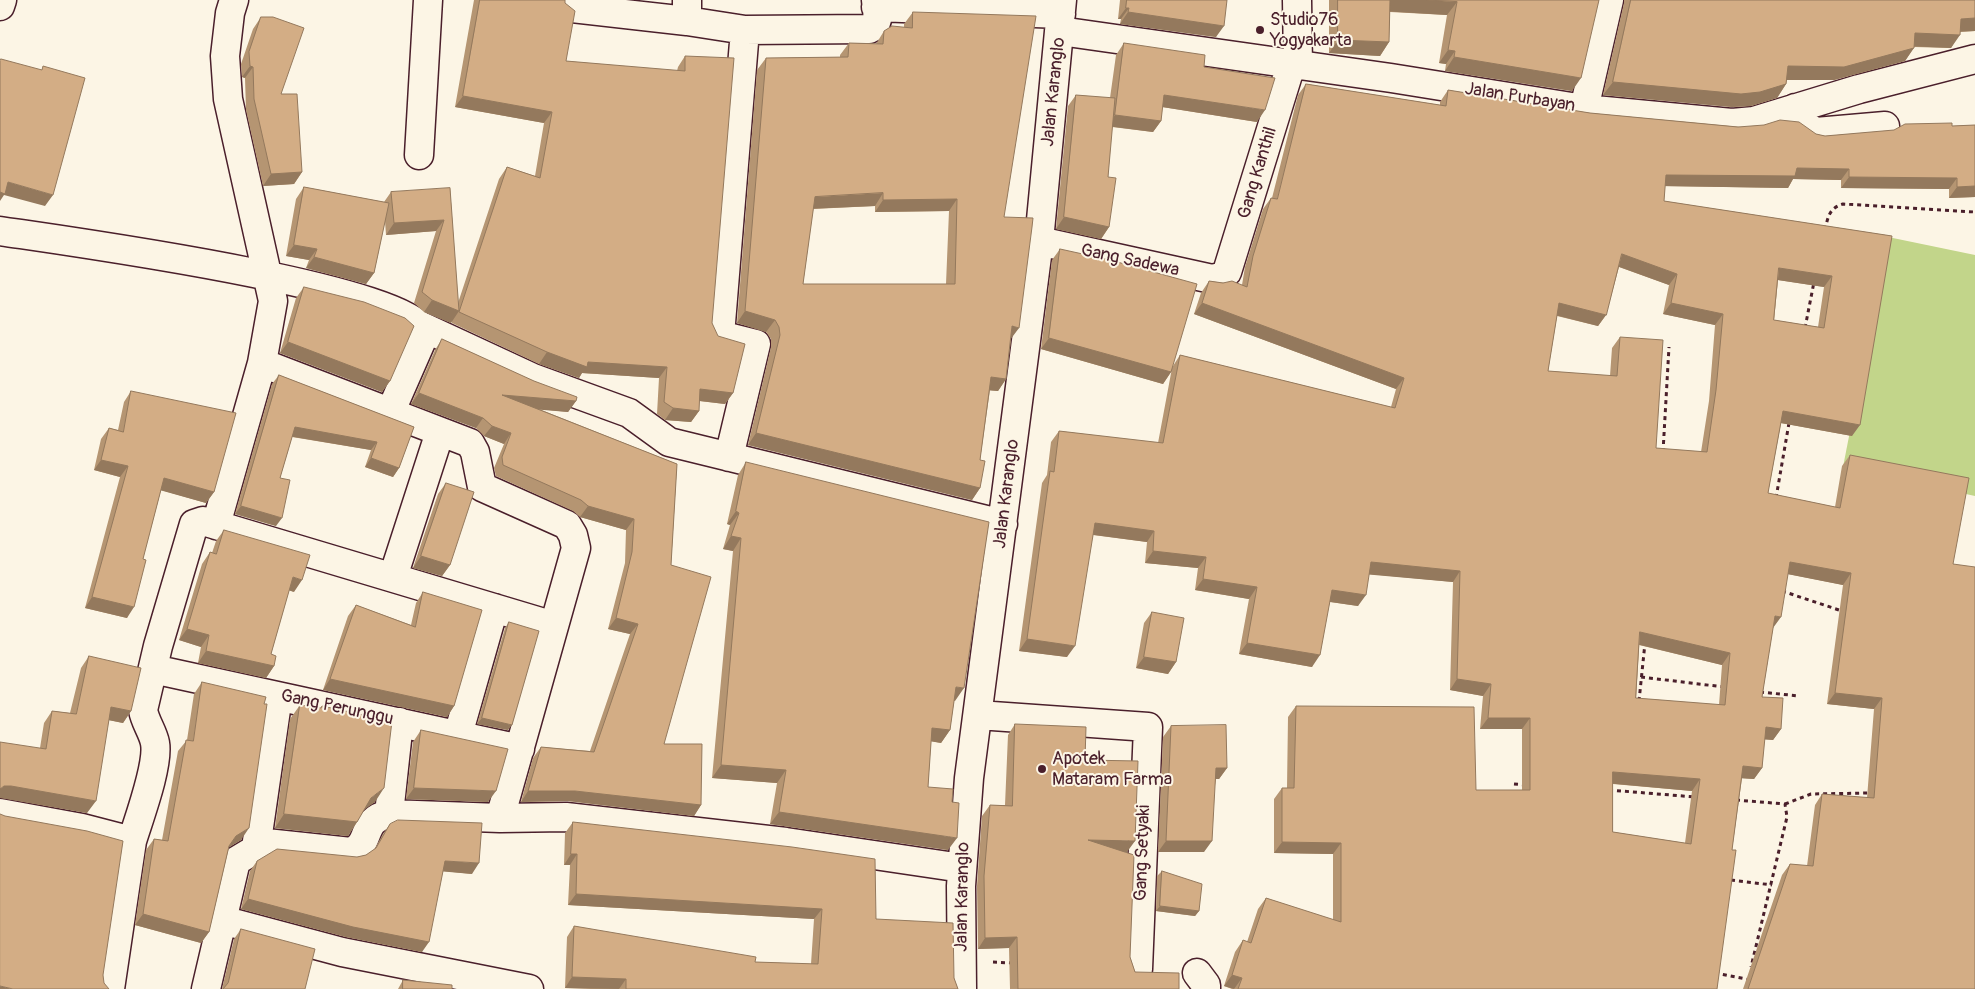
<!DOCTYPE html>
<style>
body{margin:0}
canvas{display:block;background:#fcf5e5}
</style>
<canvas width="1975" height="989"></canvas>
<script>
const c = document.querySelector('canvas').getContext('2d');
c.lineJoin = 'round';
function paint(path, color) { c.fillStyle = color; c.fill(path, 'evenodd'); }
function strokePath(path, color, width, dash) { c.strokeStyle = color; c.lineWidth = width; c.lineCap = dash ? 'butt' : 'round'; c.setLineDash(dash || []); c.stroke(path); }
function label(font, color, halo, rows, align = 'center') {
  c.font = font + ' Pangolin,sans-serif'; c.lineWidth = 4; c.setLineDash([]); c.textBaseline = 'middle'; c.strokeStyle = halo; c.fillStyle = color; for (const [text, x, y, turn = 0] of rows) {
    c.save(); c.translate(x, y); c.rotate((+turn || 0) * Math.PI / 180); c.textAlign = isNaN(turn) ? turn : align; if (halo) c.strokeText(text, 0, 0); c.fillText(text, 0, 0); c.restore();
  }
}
paint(new Path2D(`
 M1888,237L1975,255V496L1843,467Z`), '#c2d58a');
const minor = new Path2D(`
 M234,0L230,13L225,56L228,99L273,301L262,363
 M687,0V21L745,30L869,29C881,24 877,11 876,0
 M1297,0L1298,66
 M0,6L2,0
 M876,7L1061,14
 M572,8L687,21
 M1060,31L1391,78L1584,109L1732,123L1754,121L1859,89L1975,59
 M1795,108L1805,126L1816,132L1885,126
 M1584,109L1609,0
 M419,155L428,0
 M0,231C59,240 410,287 425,333L390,413
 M1039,241L1212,279L1221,277L1227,272L1291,65
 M423,327L533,378L629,413L669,442L1003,524
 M729,457L756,344L720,335L745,30
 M393,577L440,432
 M153,669L520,749
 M978,715L1148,727L1138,969
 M458,735L494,608
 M0,813L82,828L132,841L110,989
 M389,814L399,722
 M500,818L566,817L786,842L962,868
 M132,841C139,818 159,765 155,743C153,732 145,722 143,710L158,646L194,524L203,521L554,626
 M256,848L278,696
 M222,920L342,952L529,989
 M1197,973L1206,985V989
 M206,989L236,861L266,843L351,852C373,843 359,820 389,814L500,818L576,548L573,535L567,525L482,487L475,452L470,443L262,363L216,525
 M962,989L961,886L969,778L1039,241L1062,0`);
strokePath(minor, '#4a1f2b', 31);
strokePath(new Path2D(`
 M1825,230C1828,217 1829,208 1843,204L1975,212
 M1805,328L1814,282
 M1663,452L1669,347
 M1776,498L1789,423
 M1782,591L1842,611
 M1641,677L1724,687
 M1760,692L1799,696
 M1639,701L1645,643
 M1514,784L1525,785
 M1609,790L1695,797
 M1736,800L1785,804L1787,817L1751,967
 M1785,804L1811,794L1870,793
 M1731,880L1772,885
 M993,962L1012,963
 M1715,973L1751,980`), '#4a1f2b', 3, [4, 4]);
strokePath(minor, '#fcf5e5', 28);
paint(new Path2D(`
 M474,0H565L566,61L677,71L678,67L685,56L712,323L733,393L725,404L699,401V411L691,422L665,420L657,414L659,378L582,373L579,378L539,364L452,323V320L451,323L424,312L414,303L436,231L386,235L385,221L374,273L366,284L306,268L309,260L286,256L296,199L304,187L384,202L391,192L450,188L458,303L499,179L507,167L535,176L544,123L455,107Z
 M1120,0H1227L1216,37L1120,24L1121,19H1118Z
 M1329,0H1599L1572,91L1445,71L1446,64L1439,63L1447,15L1390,12L1389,42L1380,56L1329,53Z
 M1624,0H1975V31L1960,32L1951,48L1914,47L1905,61L1834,80H1787L1786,84L1777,98L1751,106L1732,107L1603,95L1624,3Z
 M913,12L1004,217L1011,340L1006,379L998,391L990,390L980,460V488L972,500L748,445L771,347V339L766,332L737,323L757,70L766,58L840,57V55L849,43L876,44L884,31L904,27V24ZM875,206V212L949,211L946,284H803L813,209Z
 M261,17L302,172L294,184L263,186L246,110L245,78L242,77L241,64L253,29Z
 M1124,43L1204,67L1257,122L1162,107L1161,121L1153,132L1112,127L1108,177L1109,227L1101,239L1056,229L1068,106L1076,95L1110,98L1116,55Z
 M1306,84L1440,105V102L1448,90L1590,113L1816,134L1825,136L1952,126L1975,125V197L1949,198V189L1841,188V180L1793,179L1788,188L1665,186L1664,201L1892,236L1852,436L1781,423L1768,493L1835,507L1842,466L1850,455L1953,564L1975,989H1743L1782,875L1790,864L1807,866L1815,805L1822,794L1867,798L1874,709L1827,704L1843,585L1788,574L1773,628L1762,697L1781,729L1773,740L1764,739L1762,768L1754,779L1742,778L1732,850L1717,989H1232L1224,986L1235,952L1243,940L1247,942L1258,909L1266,898L1333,920V854L1274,853V799L1282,788H1287L1288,717L1296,706L1476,790H1522V729H1480L1483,696L1450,690L1453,582L1369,574L1358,606L1330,602L1312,667L1239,654L1249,599L1195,590L1198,568L1145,563L1147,542L1093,535L1067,657L1019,651L1042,483L1047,475L1051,442L1059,431L1158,443L1172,368L1171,372L1163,384L1041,349L1052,260L1060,249L1173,366L1180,355L1391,407L1396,389L1194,314L1201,293L1209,281L1242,285L1245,267L1263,209L1271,198H1272L1298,95ZM1619,267L1669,285L1663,314L1715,325L1709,401L1701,452L1656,448L1620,337L1612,348L1610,376L1548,371L1557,316L1598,326L1606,315ZM1778,280L1824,287L1818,327L1774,320ZM1639,645L1722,665L1719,705L1636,698ZM1613,784L1692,791L1685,843L1613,832Z
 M304,287L390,381L382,392L280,353L296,298Z
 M442,339L576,401L568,412L539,409L677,464L671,565L664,744L701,805L694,816L568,801L521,802L533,758L541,747L590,751L630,634L608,629L625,563L626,530L580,517L573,511L496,476L494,468L504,444L484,436L476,428L411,404L435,350Z
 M279,375L414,427L399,468L393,477L365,467L371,450L292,437L280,478L276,526L235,514L272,384Z
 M131,391L214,492L206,503L161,490L127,618L85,608L120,477L94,470L101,439L109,428L118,430L124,402Z
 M746,462L955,701H954L950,730L941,743L931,741L928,787L948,850L770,824L777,783L712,778L733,551L723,549L730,525L727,524L738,475Z
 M446,483L450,565L442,576L413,568L438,494Z
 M224,530L294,592L289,590L271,654L274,666L266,678L198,663L201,647L179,640L202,564L210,552L212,553L216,541Z
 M423,592L454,706L447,717L323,690L348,616L356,605L411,625L416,603Z
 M1152,612L1176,662L1168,674L1136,668L1144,623Z
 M509,622L508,730L477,724L505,628Z
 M89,656L131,711L123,723L109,720L87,813L2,798L40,748L44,723L52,711L70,713L81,668Z
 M202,682L264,704L241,840L229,847L209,932L201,943L135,925L146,850L154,839L162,840L178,751L187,740L194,694Z
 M300,705L321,708L322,706L375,802L364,809L357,822L348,836L275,828L290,719Z
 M1015,724L1085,760L1127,852H1122L1130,957L1135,972L1179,989H1010L1009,948L978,949L977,886L982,816L990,805H1005L1008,735Z
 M1171,726L1227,768L1219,779H1216L1204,852H1158L1163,737Z
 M421,730L488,802L406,799L413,742Z
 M573,822L876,919L954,978L958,989H591L565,988L567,937L574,926L755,962L811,964L814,919L568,905L570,865H564L565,833Z
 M390,824L472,874L443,871L422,952L346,937L241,909L250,871L257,861L357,857L366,855L374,850L383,834Z
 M1162,871L1199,911L1195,916L1156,911L1157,876Z
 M241,929L305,989H222L234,939Z
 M403,980L452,989H398Z`), '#b59572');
paint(new Path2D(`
 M1389,0H1427L1457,2L1447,15L1381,11Z
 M1126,8H1129L1121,19H1118Z
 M1128,12L1224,26L1216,37L1120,24Z
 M1975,18V31L1951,32L1961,19Z
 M1915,33L1960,35L1951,48L1905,46Z
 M1338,40L1389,42L1380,56L1329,53Z
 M1914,48L1905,61L1834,80H1779L1788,66Z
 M1448,50L1455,51L1446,64L1439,63Z
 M1454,57L1581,78L1572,91L1445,71Z
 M250,66L253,67L245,78L242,77Z
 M1613,82L1786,84L1777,98L1751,106L1732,107L1603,95Z
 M1164,95L1265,110L1257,122L1156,106Z
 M463,96L552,112L544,123L455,107Z
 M1115,115L1161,121L1153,132L1107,126Z
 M1797,168L1849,169L1841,180L1793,179L1788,188L1658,186L1666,175Z
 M302,172L294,184L263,186L271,174Z
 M1849,177L1957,178L1949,189L1841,188Z
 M8,182L53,195L45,206L4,195L0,201V192Z
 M1975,186V197L1949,198L1957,187Z
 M883,193L875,206L806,209L815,197Z
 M957,199L949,211L875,212L883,200Z
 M1064,217L1109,227L1101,239L1056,229Z
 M444,220L436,231L386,235L394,223Z
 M294,245L317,249L309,260L286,256Z
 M1622,254L1677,274L1669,285L1614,265Z
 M314,257L374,273L366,284L306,268Z
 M1779,268L1832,276L1824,287L1771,279Z
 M432,300L459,311L451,323L424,312Z
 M1202,303L1404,378L1396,389L1194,314Z
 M1559,303L1606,315L1598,326L1551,314Z
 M1671,303L1723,314L1715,325L1663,314Z
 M745,311L775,320L766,332L737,323Z
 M1012,326L1019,328L1010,340Z
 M1049,338L1171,372L1163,384L1041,349Z
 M288,342L390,381L382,392L280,353Z
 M547,352L588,362L667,367L659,378L582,373L579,378L539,364Z
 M991,377L1006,379L998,391L983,390Z
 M700,389L733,393L725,404L692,400Z
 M419,393L483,418L476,428L411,404Z
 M502,395L576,401L568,412L495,406Z
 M673,408L699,411L691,422L665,420Z
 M1783,411L1860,425L1852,436L1775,422Z
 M492,426L511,433L504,444L484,436Z
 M295,427L377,442L371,450L288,436Z
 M756,433L980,488L972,500L748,445Z
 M371,458L399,468L393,477L365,467Z
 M101,460L128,466L120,477L94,470Z
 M164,478L214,492L206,503L156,489Z
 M241,506L282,518L276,526L235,514Z
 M588,506L634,519L626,530L580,517Z
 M736,511L739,513L730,525L727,524Z
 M1095,523L1154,531L1147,542L1087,534Z
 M731,536L741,538L733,551L723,549Z
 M1153,551L1206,557L1198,568L1145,563Z
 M421,556L450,565L442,576L413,568Z
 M1371,562L1460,571L1453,582L1363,574Z
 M1790,562L1851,573L1843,585L1782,573Z
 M293,577L302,580L294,592L285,589Z
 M1203,579L1257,587L1249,599L1195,590Z
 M1332,590L1366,595L1358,606L1324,601Z
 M92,597L134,607L127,618L85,608Z
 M1775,616L1781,617L1773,628Z
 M616,618L638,624L630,634L608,629Z
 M187,629L209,635L201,647L179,640Z
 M1640,632L1730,653L1722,665L1632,643Z
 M1027,639L1075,646L1067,657L1019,651Z
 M1247,643L1320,655L1312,667L1239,654Z
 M206,651L274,666L266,678L198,663Z
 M1144,657L1176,662L1168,674L1136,668Z
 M330,679L454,706L447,717L323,690Z
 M1457,679L1491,684L1483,696L1450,690Z
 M956,687L964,688L955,701L947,700Z
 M1835,693L1882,698L1874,709L1827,704Z
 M111,707L131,711L123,723L103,719Z
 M482,718L512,725L508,730L477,724Z
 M1488,718H1530L1522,729H1480Z
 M1766,727L1781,729L1773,740L1758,739Z
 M932,728L950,730L941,743L923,740Z
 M721,765L786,770L777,783L712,778Z
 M1743,766L1762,768L1754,779L1736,778Z
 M1216,768H1227L1219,779H1208Z
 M1613,772L1700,779L1692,791L1605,783Z
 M4,786H11L96,801L87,813L0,798V789Z
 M384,788L375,802L361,812L371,798Z
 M414,788L496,791L488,802L406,799Z
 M528,791H575L701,805L694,816L568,801L521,802Z
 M779,812L957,838L948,850L770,824Z
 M284,814L357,822L348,836L275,828Z
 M249,828L241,840L228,848L236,836Z
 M1088,840L1135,841L1127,852L1080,851Z
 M1166,841H1212L1204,852H1158Z
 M1282,842L1341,843L1333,854L1274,853Z
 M571,854H577L570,865H564Z
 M445,861L479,863L472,874L438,871Z
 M576,894L822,909L814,919L568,905Z
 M248,899L429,942L422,952L346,937L241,909Z
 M1160,906L1199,911L1195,916L1156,911Z
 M143,914L209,932L201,943L135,925Z
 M1017,937L1009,948L978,949L985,938Z
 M1232,975L1242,978L1234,989L1224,986Z
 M572,977L626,979L619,989L565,988Z
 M0,986L13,989H0Z`), '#94795d');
const building = new Path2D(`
 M480,0H565V3L575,11L566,61L685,71V56L734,58L712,323L718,336L745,344L733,393L700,389L699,411L673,408L664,402L667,367L588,362L587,367L547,352L459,312L507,167L540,178L552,112L463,96Z
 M1127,0H1227L1224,26L1128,12L1129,8H1126Z
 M1338,0H1390L1389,42L1338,40Z
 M1427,0H1599L1581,78L1454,57L1455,51L1448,50L1457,2Z
 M1631,0H1975V18L1961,19L1960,35L1915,33L1914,48L1844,67L1788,66L1786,84L1760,92L1741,94L1613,82Z
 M913,12L1036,16L1004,217L1033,218L1032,227L1019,328L1012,326L1006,379L991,377L980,460L985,461L980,488L756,433L780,335L779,327L775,320L745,311L766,58L848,57L849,43L883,44L884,31L892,26L912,28ZM883,193V200L957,199L955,284H803L815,197Z
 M261,17H273L304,28L281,94H297L302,172L271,174L254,99L253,67L250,66L249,52Z
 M1124,43L1205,55L1204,67L1275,78L1265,110L1164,95L1161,121L1115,115Z
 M1,59L42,70L43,66L85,78L53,195L8,182L5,194L0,192V61Z
 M1306,84L1446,106L1448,90L1590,113L1738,127L1764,125L1780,120L1799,122L1816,134L1825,136L1894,130L1905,124L1952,123V126L1975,125V186L1957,187V178L1849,177V169L1797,168L1795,176L1666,175L1664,201L1892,236L1860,425L1783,411L1768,493L1840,508L1850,455L1969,478L1953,564L1975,567V989H1748L1790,864L1813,866L1822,794L1874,798L1882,698L1835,693L1851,573L1790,562L1781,617L1775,616L1762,697L1783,698L1781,729L1766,727L1762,768L1743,766L1732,850H1736L1717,989H1238L1242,978L1232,975L1243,940L1251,943L1266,898L1341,922V843L1282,842V788H1294L1296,706L1474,707L1476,790H1530V718H1488L1491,684L1457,679L1460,571L1371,562L1366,595L1332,590L1320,655L1247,643L1257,587L1203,579L1206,557L1153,551L1154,531L1095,523L1075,646L1027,639L1050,471L1054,472L1059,431L1163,443L1180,355L1395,408L1404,378L1202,303L1209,281L1223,283L1232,281L1247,287L1253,256L1271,198L1277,199ZM1622,254L1677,274L1671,303L1723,314L1716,390L1707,452L1656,448L1663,340L1620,337L1617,376L1548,371L1559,303L1606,315ZM1779,268L1832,276L1824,328L1774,320ZM1640,632L1730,653L1725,705L1636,698ZM1613,772L1700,779L1691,844L1613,832Z
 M1076,95L1115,98L1108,177L1116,178L1109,227L1064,217Z
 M304,187L389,203L374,273L314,257L317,249L294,245Z
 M450,188L459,311L432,300L422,292L444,220L394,223L391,192Z
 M1060,249L1110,260L1197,284L1171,372L1049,338Z
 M304,287L364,302L405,318L414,326L390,381L288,342Z
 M442,339L534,381L577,397L576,401L502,395L677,464L671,565L711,577L664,744H702L701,805L575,791H528L541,747L594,752L638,624L616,618L632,552L634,519L588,506L581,500L503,465L502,457L511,433L492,426L483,418L419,393Z
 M279,375L414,427L399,468L371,458L377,442L295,427L280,478L290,480L282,518L241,506Z
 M131,391L236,413L214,492L164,478L143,559L146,560L134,607L92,597L128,466L101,460L109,428L123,432Z
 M746,462L989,522L964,688L956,687L950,730L932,728L928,787L953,789L952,802L959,803L957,838L779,812L786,770L721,765L741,538L731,536L739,513L736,511Z
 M446,483L474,492L450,565L421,556Z
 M224,530L310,555L302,580L293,577L271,654L276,656L274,666L206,651L209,635L187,629L210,552L216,554Z
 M423,592L482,610L454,706L330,679L356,605L415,627Z
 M1152,612L1184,618L1176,662L1144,657Z
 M509,622L539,631L512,725L482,718Z
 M89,656L141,668L131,711L111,707L96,801L11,786H4L0,789V742L46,749L52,711L76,714Z
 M202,682L266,697L264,704H267L249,828L236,836L229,846L209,932L143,914L154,839L168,841L186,740L193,741Z
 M300,705L321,708L322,706L392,721L384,788L371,798L357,822L284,814Z
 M1015,724L1086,727L1085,760L1138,761L1135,841L1088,840L1134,855L1130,957L1135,972L1179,973V989H1018L1017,937L985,938L984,876L990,805L1012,806Z
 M1226,725L1227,768H1216L1212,841H1166L1171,726Z
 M421,730L508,749L496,791L414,788Z
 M0,814L5,816L87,831L123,841L103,975L104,983L109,989H13L0,986Z
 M398,820L482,823L479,863L445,861L429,942L353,927L248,899L257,861L277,849L357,857L366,855L376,848L390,824Z
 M573,822L792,847L875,859L876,919L953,923L954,978L958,989H626V979L572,977L574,926L756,957L755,962L818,964L822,909L576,894L577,854H571Z
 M1162,871L1202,884L1199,911L1160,906Z
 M241,929L315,949L305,989H223L228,983Z
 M403,980L452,985V989H403Z`);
paint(building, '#d3ad85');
strokePath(building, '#94795d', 1);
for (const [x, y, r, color] of [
 [1260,30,5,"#4a1f2b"],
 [1042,769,5,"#4a1f2b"]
]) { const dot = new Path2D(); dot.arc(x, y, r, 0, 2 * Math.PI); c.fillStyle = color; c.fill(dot); strokePath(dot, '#fcf5e5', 2); }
label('18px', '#4a1f2b', '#fcf5e5', [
 ["Studio76",1270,20],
 ["Yogyakarta",1270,41],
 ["Apotek",1052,759],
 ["Mataram Farma",1052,780]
], 'left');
label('18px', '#4a1f2b', '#fcf5e5', [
 ["Jalan Karanglo",1054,92,-84],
 ["Jalan Purbayan",1520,98,9],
 ["Gang Kanthil",1258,173,-73],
 ["Gang Sadewa",1130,261,12],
 ["Jalan Karanglo",1007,494,-83],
 ["Gang Perunggu",337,708,12],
 ["Gang Setyaki",1143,853,-88],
 ["Jalan Karanglo",963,897,-89]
]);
</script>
